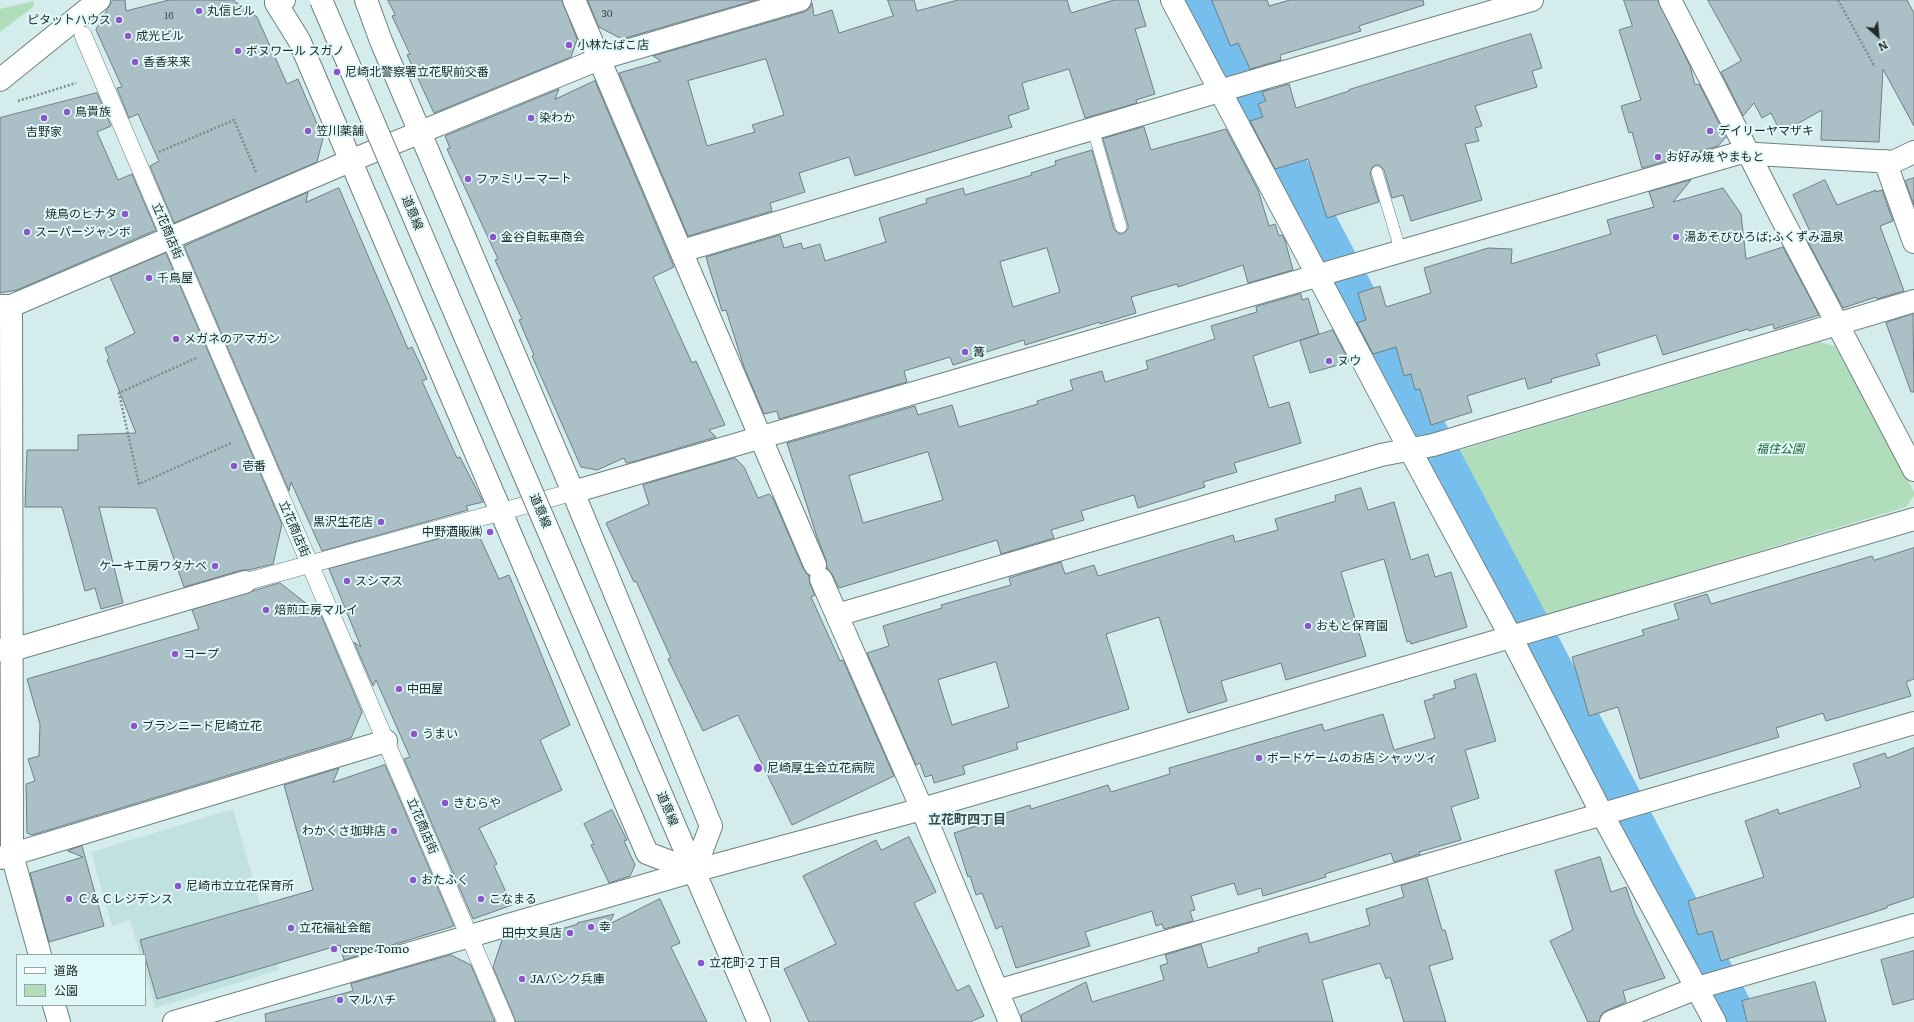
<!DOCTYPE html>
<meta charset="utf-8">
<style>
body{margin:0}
#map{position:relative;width:1914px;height:1022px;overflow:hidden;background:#d4eceb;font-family:Literata,"Noto Sans JP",serif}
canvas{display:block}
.legend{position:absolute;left:16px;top:954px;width:130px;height:52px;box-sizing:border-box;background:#e1faf9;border:1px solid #94a7a6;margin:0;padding:5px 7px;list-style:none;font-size:12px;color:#212a29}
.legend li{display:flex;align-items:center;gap:8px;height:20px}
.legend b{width:20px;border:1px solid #94a7a6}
.north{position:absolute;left:1858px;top:16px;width:40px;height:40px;-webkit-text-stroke:3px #e1faf9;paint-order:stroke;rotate:153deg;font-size:11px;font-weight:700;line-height:16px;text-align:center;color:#212a29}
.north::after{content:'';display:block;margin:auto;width:14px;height:18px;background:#212a29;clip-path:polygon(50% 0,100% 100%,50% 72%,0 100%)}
</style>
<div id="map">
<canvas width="1914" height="1022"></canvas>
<ul class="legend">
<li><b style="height:5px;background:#fff"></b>道路</li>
<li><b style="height:11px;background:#b0deba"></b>公園</li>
</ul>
<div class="north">N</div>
</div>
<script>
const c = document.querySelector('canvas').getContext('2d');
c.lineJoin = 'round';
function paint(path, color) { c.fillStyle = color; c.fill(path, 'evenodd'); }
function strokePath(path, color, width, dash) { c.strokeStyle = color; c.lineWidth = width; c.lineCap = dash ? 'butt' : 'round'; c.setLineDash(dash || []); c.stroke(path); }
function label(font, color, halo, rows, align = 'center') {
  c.font = font + ' Literata,"Noto Sans JP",serif'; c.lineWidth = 4; c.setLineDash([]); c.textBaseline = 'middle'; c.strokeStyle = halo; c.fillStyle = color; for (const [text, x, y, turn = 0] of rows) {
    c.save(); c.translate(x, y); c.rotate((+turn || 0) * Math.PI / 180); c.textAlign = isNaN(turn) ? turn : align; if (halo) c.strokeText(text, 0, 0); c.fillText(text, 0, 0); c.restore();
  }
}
paint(new Path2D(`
 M233,809L279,970L155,1008L145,972V955H140L130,920L112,926L91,852Z`), '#c0e1e0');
paint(new Path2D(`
 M34,1L33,7L0,32V9Z
 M1819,342L1835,346L1914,492V496L1906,507L1543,616L1526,613L1448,463L1454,452Z`), '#b0deba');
strokePath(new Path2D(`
 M1192,0L1732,1022`), '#76bfed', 53);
const building = new Path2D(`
 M113,0H125L126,11L169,0H233L257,17L287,84L298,79L323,138L317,162L174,223L150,166L159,161L138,114L129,118L117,88L122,87L96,30Z
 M388,0H562L577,39L571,57L434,113L407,55L410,54L392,16L395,15Z
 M588,0H756L622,39L599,27Z
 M888,0H914L917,11L958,0H1067L1071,13L1114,0H1138L1146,26L1135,29L1155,94L1136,100L1137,103L1085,118L1069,69L1022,83L1029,109L1008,116L1012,127L855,176L849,157L799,173L805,192L770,203L772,211L688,236L619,73L661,61L653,56L804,12L809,9L812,3L814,16L832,10L839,33L893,16ZM766,59L784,115L752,125L755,132L707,146L688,81Z
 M1212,0H1267L1269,6L1290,0H1423L1424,5L1359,26L1361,31L1280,55L1281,60L1250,69L1238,43L1231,46Z
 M1624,0H1658L1690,66L1695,85L1699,84L1726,137L1718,146L1642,168L1632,132L1629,133L1621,106L1641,100L1619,30L1632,26Z
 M1708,0H1907L1914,13V126L1883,69L1879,142L1821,140L1822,110L1781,133L1771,113L1762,118L1754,103L1743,116L1721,72L1741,61Z
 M1531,34L1542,68L1532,71L1537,87L1475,106L1482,126L1475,128L1479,141L1465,144L1482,200L1411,221L1403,195L1392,198L1384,170L1379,165H1375L1372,168L1370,174L1379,202L1327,218L1308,159L1275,169L1250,121L1263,117L1258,104L1266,101L1262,92L1289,84L1296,108L1349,91V90Z
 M595,81L674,267L653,277L692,363L696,361L725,425L709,430L716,437L636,461L626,463L624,458L597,470L581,467L532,356L534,355L519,320L522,319L495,260L498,259L447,149L450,148L445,136L559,89L555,99Z
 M97,93L111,126L97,132L118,180L132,174L156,230L17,290L0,293V118Z
 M1144,127L1151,150L1226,129L1258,190L1269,226L1275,224L1279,236L1282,235L1285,240L1293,270L1248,283L1243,265L1178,287L1177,284L1131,297L1136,313L1100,324V322L1025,345L1024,340L977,355L978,357L953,365L950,357L904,371L907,382L779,419L777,411L764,414L744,367L726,310L722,311L706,257L780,235L784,248L801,243L803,249L820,244L825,261L886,242L879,218L927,203L926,199L963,188L965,195L1032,175L1031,173L1056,165L1055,161L1092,150L1114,229L1119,234H1123L1128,229V225L1103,139ZM1047,248L1060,292L1013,307L1000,262Z
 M1914,178V205L1905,181Z
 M1691,180L1673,202L1723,188L1741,214L1746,259L1783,247L1819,315L1774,329L1773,324L1749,331L1748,329L1663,355L1656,335L1596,354L1600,365L1551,379L1552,382L1528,389L1525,378L1467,396L1472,412L1431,425L1420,389L1415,390L1411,374L1404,376L1396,347L1373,354L1357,323L1366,320L1358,293L1380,286L1386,307L1431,293L1424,268L1488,248L1512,249L1511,264L1611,234L1607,220L1654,207L1649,192Z
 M1825,180L1837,205L1876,190V192L1882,190L1893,221L1880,226L1904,291L1877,299L1876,297L1843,308L1807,240L1813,238L1793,195Z
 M339,188L408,349L412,347L427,379L422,381L457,458L460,457L483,502L466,506L468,510L322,551L291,482L289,491L184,246L308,192L306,202Z
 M166,253L282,524L273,564L249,570H242L184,587L156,508L99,507L123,603L101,609L95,588L85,591L62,507H25L27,450H78V435L136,433L107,360L109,358L105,348L135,333L110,277Z
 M1301,294L1302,300L1308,298L1319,334L1253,356L1269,408L1289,402L1301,443L1234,463L1237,472L1203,482L1205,487L1138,508L1134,495L1081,511L1084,520L1051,530L1054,538L1001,554L997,540L839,588L832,574L827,568L826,560L817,537L787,443L915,406L918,415L952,405L959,427L1038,404L1037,401L1073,390L1070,380L1102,371L1105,382L1148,369L1146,361L1215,339L1211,326L1257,312L1256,307ZM928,452L943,500L863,523L849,476Z
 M1913,314L1914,392H1911L1886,323Z
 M1333,330L1349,362L1310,373L1300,341Z
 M735,458L744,467L758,498L769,494L773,498L804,570L809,576L810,584L815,595L811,597L840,661L843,660L894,776L792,825L738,715L703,731L668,659L671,658L636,581L634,582L606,523L649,504L643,485Z
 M1361,488L1368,510L1394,502L1411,560L1428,554L1435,577L1451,572L1467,627L1411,644L1410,641L1407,642L1384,559L1341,572L1366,656L1286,680L1281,663L1221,681L1227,701L1188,713L1159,617L1106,634L1129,709L1016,743L1018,749L963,766L965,774L934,783L932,775L925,777L920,763L916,765L867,653L889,646L883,626L942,608L941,605L1011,585L1009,578L1061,562L1065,574L1094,565L1098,576L1233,535L1235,542L1278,530L1275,519L1336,501L1335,496ZM996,662L1009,707L952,725L938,680Z
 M476,529L499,579L509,575L570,725L540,740L562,790L479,828L497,864L494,866L512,905L473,919L404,759L410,757L376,680L373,686L354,642L361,647L329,569Z
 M1914,548V679L1906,682L1911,696L1826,721L1823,713L1776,728L1779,737L1640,779L1618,707L1589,716L1572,657L1644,635L1642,630L1679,619L1674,604L1707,594L1711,604L1872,556L1874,560Z
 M280,583L321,615L362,712L351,738L32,835L27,833L26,784L35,781L28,759L39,756L40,724L27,679L199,629L192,610Z
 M1476,674L1496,741L1465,750L1479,798L1451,807L1461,840L1419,852L1420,854L1394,862L1391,853L1325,874L1326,877L1263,896L1261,888L1238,895L1234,883L1191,896L1195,910L1190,911L1193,921L1164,929L1162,924L1156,926L1152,911L1085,932L1090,946L1016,968L1002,926L996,929L982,893L976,895L970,876L968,877L954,833L982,824L981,821L1030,805L1031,809L1108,785L1111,792L1170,774L1169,768L1322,724L1324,731L1383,714L1394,750L1435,738L1424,701L1434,698L1433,695L1456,688L1454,681Z
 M1914,748V897L1887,906V908L1721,961L1712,931L1698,935L1688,901L1764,877L1745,821L1778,809L1779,814L1861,787L1853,764L1885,753L1887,758Z
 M385,765L454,926L344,960L340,945L157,999L140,940L313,890L284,785L339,768L333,782Z
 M612,810L627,840L624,841L635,865L630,876L609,883L591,845L594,844L584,824Z
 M909,837L936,892L914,903L957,991L969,985L984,1016L970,1022H809L784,969L836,944L803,876L876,840L881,850Z
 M82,846L104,926L49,942L30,873L83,857L68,851Z
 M1600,857L1611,892L1626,887L1634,911L1665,978L1623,991L1626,1002L1606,1011L1601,1015L1599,1022H1588L1550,941L1573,930L1555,871Z
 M1427,878L1442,930H1445L1453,959L1429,966L1446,1022H1404L1390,977L1386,979L1380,963L1322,980L1333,1022H1022L1021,1015L1086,982L1092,1002L1164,980L1160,966L1168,963L1165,955L1201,944L1208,968L1259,952L1258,948L1307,933L1310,943L1370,925L1366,909L1404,897L1401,886Z
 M660,899L680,943L671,947L707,1022H516L493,967L502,940L524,933L526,938L533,935L534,937L578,924L577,923L614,914L609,924Z
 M1914,951V999L1893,1005L1881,960Z
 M451,955L471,965L495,1022H266L265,1014L353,991L351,984Z
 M1815,982L1826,1022H1747L1742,1001Z`);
paint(building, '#aac0c6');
strokePath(building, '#6b7f85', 1);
const service = new Path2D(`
 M1093,129L1121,227
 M1377,172L1401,252`);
const pedestrian = new Path2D(`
 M83,35L506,1022
 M245,582L573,492`);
const minor = new Path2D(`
 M574,0L815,565
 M1172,0L1410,450L1511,637L1602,814L1715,1022
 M1670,0L1779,213L1914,470
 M0,80L99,0
 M1885,161L1914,242
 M682,251L1233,87L1532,0
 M0,306H11L350,161L599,59L800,0
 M11,306L12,855L40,955
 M573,492L1739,153L1893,162L1914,152
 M821,579L922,809L1010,1022
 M837,615L1381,455L1433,445L1914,301
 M0,650H12L245,582
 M0,858L386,741
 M997,991L1914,723
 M54,1005L59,1022
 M174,1022L694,871L922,809L1914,519
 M1611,1022L1697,988L1914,925`);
const tertiary = new Path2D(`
 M284,0L276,3L299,40L647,853L694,871
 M366,0L381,41L573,492L711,826L694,871
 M670,815L759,1022`);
strokePath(service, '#6c8281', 12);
strokePath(pedestrian, '#6c8281', 18);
strokePath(minor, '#6c8281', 24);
strokePath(tertiary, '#6c8281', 24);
strokePath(new Path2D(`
 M1838,0L1875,67
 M18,101L76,83
 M159,152L234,120L256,172
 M196,358L119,393L139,484L231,443`), '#7c8c8b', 2.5, [2, 2]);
strokePath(service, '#fff', 11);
strokePath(pedestrian, '#fff', 17);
strokePath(minor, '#fff', 22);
strokePath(tertiary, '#fff', 22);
const tertiaryBridge = new Path2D(`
 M321,0L670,815`);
strokePath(tertiaryBridge, '#6c8281', 24, []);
strokePath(tertiaryBridge, '#fff', 22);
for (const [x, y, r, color] of [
 [199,11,4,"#8c55cc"],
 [119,20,4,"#8c55cc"],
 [128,36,4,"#8c55cc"],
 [569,45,4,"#8c55cc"],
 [238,51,4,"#8c55cc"],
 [135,62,4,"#8c55cc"],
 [337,72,4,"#8c55cc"],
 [67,112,4,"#8c55cc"],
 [44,118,4,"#8c55cc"],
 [531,118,4,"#8c55cc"],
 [308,131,4,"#8c55cc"],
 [1710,131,4,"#8c55cc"],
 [1658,157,4,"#8c55cc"],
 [468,179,4,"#8c55cc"],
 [125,214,4,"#8c55cc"],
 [27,232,4,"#8c55cc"],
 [493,237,4,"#8c55cc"],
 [1676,237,4,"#8c55cc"],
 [149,278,4,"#8c55cc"],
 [176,339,4,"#8c55cc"],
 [965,352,4,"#8c55cc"],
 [1329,361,4,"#8c55cc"],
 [234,466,4,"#8c55cc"],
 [381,522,4,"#8c55cc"],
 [490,532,4,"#8c55cc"],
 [215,566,4,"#8c55cc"],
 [347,581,4,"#8c55cc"],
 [266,610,4,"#8c55cc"],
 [1308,626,4,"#8c55cc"],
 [175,654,4,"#8c55cc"],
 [399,689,4,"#8c55cc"],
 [134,726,4,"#8c55cc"],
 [414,734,4,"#8c55cc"],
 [1259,758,4,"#8c55cc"],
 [758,768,5,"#8c55cc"],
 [445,803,4,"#8c55cc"],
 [394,831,4,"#8c55cc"],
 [413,880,4,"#8c55cc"],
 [178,886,4,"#8c55cc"],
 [69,899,4,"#8c55cc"],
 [481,899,4,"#8c55cc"],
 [591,927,4,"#8c55cc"],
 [291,928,4,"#8c55cc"],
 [570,933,4,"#8c55cc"],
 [334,949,4,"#8c55cc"],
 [701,963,4,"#8c55cc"],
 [522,979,4,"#8c55cc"],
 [340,1000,4,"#8c55cc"]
]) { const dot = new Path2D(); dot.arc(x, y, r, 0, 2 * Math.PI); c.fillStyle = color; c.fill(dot); strokePath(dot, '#e1faf9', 1.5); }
label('10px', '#435050', null, [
 ["30",607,14],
 ["16",169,16]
]);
label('12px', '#212a29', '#e1faf9', [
 ["丸信ビル",207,11],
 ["ピタットハウス",111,20,"right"],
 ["成光ビル",136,36],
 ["小林たばこ店",577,45],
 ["ボヌワール スガノ",246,51],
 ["香香来来",143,62],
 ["尼崎北警察署立花駅前交番",345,72],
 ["鳥貴族",75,112],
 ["染わか",539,118],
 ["笠川薬舗",316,131],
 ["デイリーヤマザキ",1718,131],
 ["吉野家",44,132,"center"],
 ["お好み焼 やまもと",1666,157],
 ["ファミリーマート",476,179],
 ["焼鳥のヒナタ",117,214,"right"],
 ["スーパージャンボ",35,232],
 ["金谷自転車商会",501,237],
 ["湯あそびひろば;ふくずみ温泉",1684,237],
 ["千鳥屋",157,278],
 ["メガネのアマガン",184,339],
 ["篝",973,352],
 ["ヌウ",1337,361],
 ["壱番",242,466],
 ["黒沢生花店",373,522,"right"],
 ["中野酒販㈱",482,532,"right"],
 ["ケーキ工房ワタナベ",207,566,"right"],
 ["スシマス",355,581],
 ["焙煎工房マルイ",274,610],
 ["おもと保育園",1316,626],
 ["コープ",183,654],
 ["中田屋",407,689],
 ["ブランニード尼崎立花",142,726],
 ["うまい",422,734],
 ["ボードゲームのお店 シャッツィ",1267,758],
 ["尼崎厚生会立花病院",767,768],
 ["きむらや",453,803],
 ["わかくさ珈琲店",386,831,"right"],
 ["おたふく",421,880],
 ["尼崎市立立花保育所",186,886],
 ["Ｃ＆Ｃレジデンス",77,899],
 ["こなまる",489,899],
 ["幸",599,927],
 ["立花福祉会館",299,928],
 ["田中文具店",562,933,"right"],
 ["crepe Tomo",342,949],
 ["立花町２丁目",709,963],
 ["JAバンク兵庫",530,979],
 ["マルハチ",348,1000]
], 'left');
label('12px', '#212a29', '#e1faf9', [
 ["道意線",412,213,67],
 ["立花商店街",167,231,67],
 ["道意線",540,511,67],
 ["立花商店街",294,529,67],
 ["道意線",667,809,67],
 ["立花商店街",422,826,67]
]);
label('italic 12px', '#186032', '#e1faf9', [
 ["福住公園",1780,449]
]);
label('bold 13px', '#354948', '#e1faf9', [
 ["立花町四丁目",967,820]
]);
</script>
